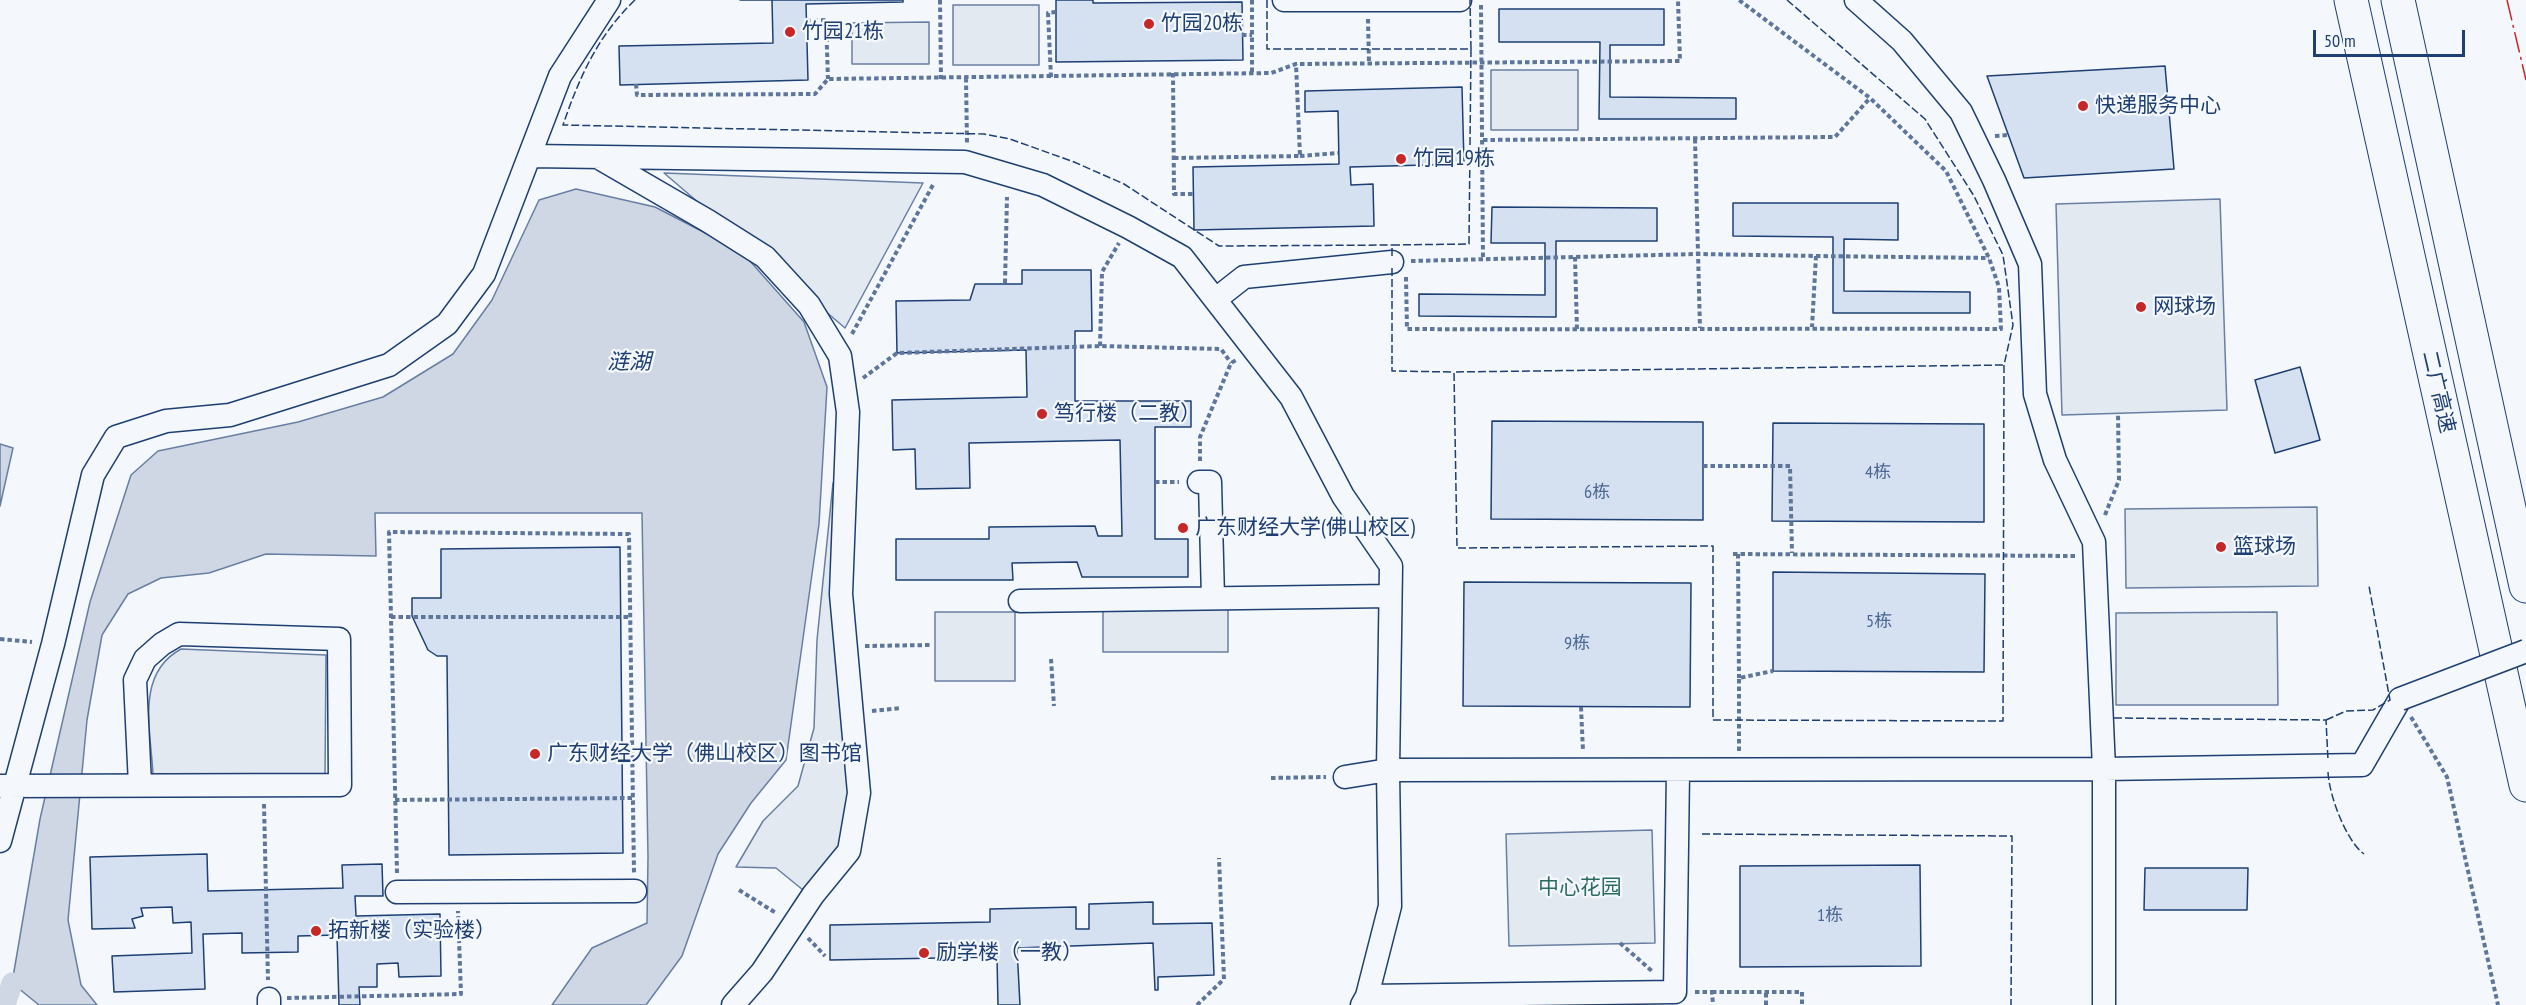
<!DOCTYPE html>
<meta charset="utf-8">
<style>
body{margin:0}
#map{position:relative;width:2526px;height:1005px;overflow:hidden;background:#f4f7fb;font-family:"PT Sans Narrow",sans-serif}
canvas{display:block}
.scale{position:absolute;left:2313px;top:30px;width:152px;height:27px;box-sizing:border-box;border:3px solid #1d3f73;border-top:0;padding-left:8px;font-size:18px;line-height:21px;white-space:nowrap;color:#1d3f73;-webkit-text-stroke:4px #f4f7fb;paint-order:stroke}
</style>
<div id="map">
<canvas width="2526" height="1005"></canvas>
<div class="scale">50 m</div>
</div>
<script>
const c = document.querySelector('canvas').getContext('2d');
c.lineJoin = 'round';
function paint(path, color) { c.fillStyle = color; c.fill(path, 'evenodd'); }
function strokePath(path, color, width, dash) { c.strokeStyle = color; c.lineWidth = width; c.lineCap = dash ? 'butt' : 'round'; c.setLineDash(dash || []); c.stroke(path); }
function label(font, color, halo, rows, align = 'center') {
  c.font = font + ' "PT Sans Narrow","Noto Sans SC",sans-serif'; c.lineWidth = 4.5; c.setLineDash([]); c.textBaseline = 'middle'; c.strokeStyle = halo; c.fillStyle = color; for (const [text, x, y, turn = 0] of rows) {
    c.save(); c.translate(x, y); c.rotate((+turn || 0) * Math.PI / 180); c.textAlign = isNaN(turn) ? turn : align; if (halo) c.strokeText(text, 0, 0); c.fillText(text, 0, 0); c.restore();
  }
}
const green = new Path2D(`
 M953,5H1039V65H953Z
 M929,22V64H852V23Z
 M1491,70H1578V130H1491Z
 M664,173L923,183L845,328Z
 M2220,199L2227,410L2062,415L2056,204Z
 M833,483L839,519L851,786L843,848L803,890L776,868L736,867L763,821L798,786L814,728L817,640Z
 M2317,507L2318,586L2126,588L2125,509Z
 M1103,607H1228V652H1103Z
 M935,612H1015V681H935Z
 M2277,612L2278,705H2116V613Z
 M181,649L326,655L325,777L153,775C151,730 135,674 181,649Z
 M1652,830L1655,943L1509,946L1506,834Z`);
paint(green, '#e3e9f0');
strokePath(green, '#687fa3', 1.5);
const water = new Path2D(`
 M576,189L655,207L742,252L804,322L827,387L819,524L786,760L751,803L718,854L682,956L646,1005H552L592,948L647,923L648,857L642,513H375L376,556L266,554L209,573L161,578L128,594L102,635L87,720L68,920L81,985L97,1005H39L12,983L40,819L90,602L131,475L158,451L298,422L383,397L453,354L492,300L539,200Z
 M0,444L13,448L0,506Z`);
paint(water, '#cfd7e4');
strokePath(water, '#687fa3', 1.5);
strokePath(new Path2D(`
 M5,1005L12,983`), '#cfd7e4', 21);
const building = new Path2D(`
 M740,0H903V2L806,4L808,80L620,85L619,46L773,43L772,0Z
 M1056,0H1093V3L1242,2L1243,60L1056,62Z
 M1499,9H1664V45H1610V97L1736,98V119H1599L1600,42H1499Z
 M2165,66L2174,169L2024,178L1987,76Z
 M1462,87L1464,164L1350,167L1351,185L1373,184L1374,226L1194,230L1193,167L1339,164L1338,111L1305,112V91Z
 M1733,203H1898V240L1844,239V291L1970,292V313H1833V237L1733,236Z
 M1492,207L1657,208V241H1556V317L1419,316V294L1545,295V243H1491Z
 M1022,270H1091L1092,331H1075V401H1191V427H1155V539H1188V577H1082L1077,562L1012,563L1013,580H896V539H989V527L1095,526L1098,536H1122L1120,440L969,443L970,488L916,489L915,449L893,450L892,400L1027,397L1026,350L897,353L896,301L970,300L975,284H1022Z
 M2300,367L2320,440L2275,453L2255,380Z
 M1492,421L1703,422V520L1491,519Z
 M1773,423L1984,424V522L1772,521Z
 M620,547L623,853L449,855L447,656H437L428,650L412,616V598H441V549Z
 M1773,572L1985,574L1984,672L1773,671Z
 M1464,582L1691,583L1690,707L1463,706Z
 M207,854L208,891L343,888L342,865L382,864L383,896H355L356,916L440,914L441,976L399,977L398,963L377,964V987H359L360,1005H339L337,935L298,936V952L242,953V933L203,934L205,989L114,992L112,956L192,953L191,922L173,923L172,907L141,908L143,916L132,919L135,928L92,929L90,857Z
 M1920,865L1921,966L1740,967V866Z
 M2145,868H2248L2247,910H2144Z
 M1153,902V924L1212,923L1214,975L1158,977V990H1155L1153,943L1017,948L1020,1005H998L997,957L830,960V925L990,922V909L1076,907V929H1089V904Z`);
paint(building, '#d5e0f0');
strokePath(building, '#1d3f73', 1.5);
const minor = new Path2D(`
 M1284,0H1460
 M1856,0L1902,41L1961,112L1994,180L2030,264L2035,394L2055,460L2094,542L2104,769V1005
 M531,156L965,162L1043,185L1128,227L1182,257L1291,397L1343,496L1391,566L1388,770L1390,906L1367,996L1362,1005
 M601,159L708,221L765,257L809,305L840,356L848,412L841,594L859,793L849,851L813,895L762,972L733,1005
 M1216,299L1244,277L1392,262
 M1199,482H1210L1213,598
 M1020,601L1390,596
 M1345,777L1388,770L2104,769L2362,765L2400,699
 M1,786L340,785L339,639L179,634L162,644L145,659L135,680L140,785
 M0,841L53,644L93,475L116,437L166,421L230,415L389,365L447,324L484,274L560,76L609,0
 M397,892L635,891
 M1367,996L1675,992L1678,771
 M269,999V1005`);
const highway = new Path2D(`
 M2351,0L2526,785
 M2398,0L2526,586`);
strokePath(minor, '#1d3f73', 25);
strokePath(highway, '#1d3f73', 35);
strokePath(new Path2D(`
 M940,0L941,79
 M1252,0V73
 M1481,5L1483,259
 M1368,19L1369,63
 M806,21L826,20L828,79
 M1242,35H1252
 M1173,73L1174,194H1194
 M1051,77L1048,13L1056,12
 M966,78L967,143
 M636,84L637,95L815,94L828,79L1271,73L1296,64L1680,61L1678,0
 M1995,136L2008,135
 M1695,139L1700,328
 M1483,140L1835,137L1870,98
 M1300,156L1338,153
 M1174,158L1300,156L1296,64
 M1816,256L1989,258
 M1575,257L1577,330
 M1411,261L1697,254L1816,256L1812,327
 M1406,277L1407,329C1605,330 1803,328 2001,329L1999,287L1989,258L1946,171L1870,98L1739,0
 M1005,283L1007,197
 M852,334L934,183
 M1100,346L1102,272L1119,243
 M863,378L897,353L1100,346L1221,349L1231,363
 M1200,461V437L1231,363L1238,359
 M1703,466H1790L1792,553
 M1155,482H1179
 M2105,515L2119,480L2118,413
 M1733,554L2076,556
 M1738,554L1739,678
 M391,617H630
 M0,639L32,642
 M865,646L931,645
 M1051,659L1054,706
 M1581,707L1583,751
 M872,711L901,708
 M2411,717L2447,777L2498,1005
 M1739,751V678L1773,671
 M1271,778L1326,777
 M395,800L633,798
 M264,804L268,980
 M397,873L389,532L629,534L634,873
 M739,890L776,913
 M808,938L825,956
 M1620,943L1653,972
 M1695,992H1712L1713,1005
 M1712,992H1802V1005
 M287,998L461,994L458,911
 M1197,1005L1224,979L1219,858
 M1766,1005V992`), '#5e769c', 4, [4.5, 3]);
strokePath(minor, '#f4f7fb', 22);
strokePath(highway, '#f4f7fb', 33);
const minorBridge = new Path2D(`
 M2400,699L2526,651`);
strokePath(minorBridge, '#1d3f73', 25, []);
strokePath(minorBridge, '#f4f7fb', 22);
strokePath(new Path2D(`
 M635,0C598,35 579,78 563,125L984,134L1010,139L1074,162L1124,184L1219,246L1392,245
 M1267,0V49H1471L1470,0
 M1787,0L1925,119L1974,196L2003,255L2013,325L2004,365
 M1392,256V245L1469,244L1471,49
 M1392,268V371L1454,372
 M2004,365L2003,721L1713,720V546L1457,548L1454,372Z
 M2114,718L2326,720L2328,760
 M2326,720L2346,711L2373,710L2390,700L2369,586
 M2328,772C2329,795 2346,841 2364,854
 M1702,834L2012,836L2011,1005`), '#1d3f73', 1.5, [8, 3]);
strokePath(new Path2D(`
 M2507,0L2526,80`), '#c62828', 1.5, [21, 4.5, 3, 4.5]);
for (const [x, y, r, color] of [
 [1149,24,6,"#c62828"],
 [790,32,6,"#c62828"],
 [2083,106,6,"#c62828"],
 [1401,159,6,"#c62828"],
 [2141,307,6,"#c62828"],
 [1042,414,6,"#c62828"],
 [1183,528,6,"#c62828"],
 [2221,547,6,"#c62828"],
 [535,754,6,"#c62828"],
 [316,931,6,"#c62828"],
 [924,953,6,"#c62828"]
]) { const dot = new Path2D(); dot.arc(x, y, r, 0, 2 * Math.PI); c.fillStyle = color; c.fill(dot); strokePath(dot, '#f4f7fb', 2); }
label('18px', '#4b6792', null, [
 ["4栋",1878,473],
 ["6栋",1597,493],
 ["5栋",1879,622],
 ["9栋",1577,644],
 ["1栋",1830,916]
]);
label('21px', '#1d3f73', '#f4f7fb', [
 ["竹园20栋",1161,24],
 ["竹园21栋",802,32],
 ["快递服务中心",2095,106],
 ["竹园19栋",1413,159],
 ["网球场",2153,307],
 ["笃行楼（二教）",1054,414],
 ["广东财经大学(佛山校区)",1195,528],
 ["篮球场",2233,547],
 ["广东财经大学（佛山校区）图书馆",547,754],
 ["拓新楼（实验楼）",328,931],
 ["励学楼（一教）",936,953]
], 'left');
label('21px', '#1d3f73', '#f4f7fb', [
 ["二广高速",2438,392,77]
]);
label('21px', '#2c6c60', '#f4f7fb', [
 ["中心花园",1580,888]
]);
label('italic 22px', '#1d3f73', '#f4f7fb', [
 ["涟湖",629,363]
]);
</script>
